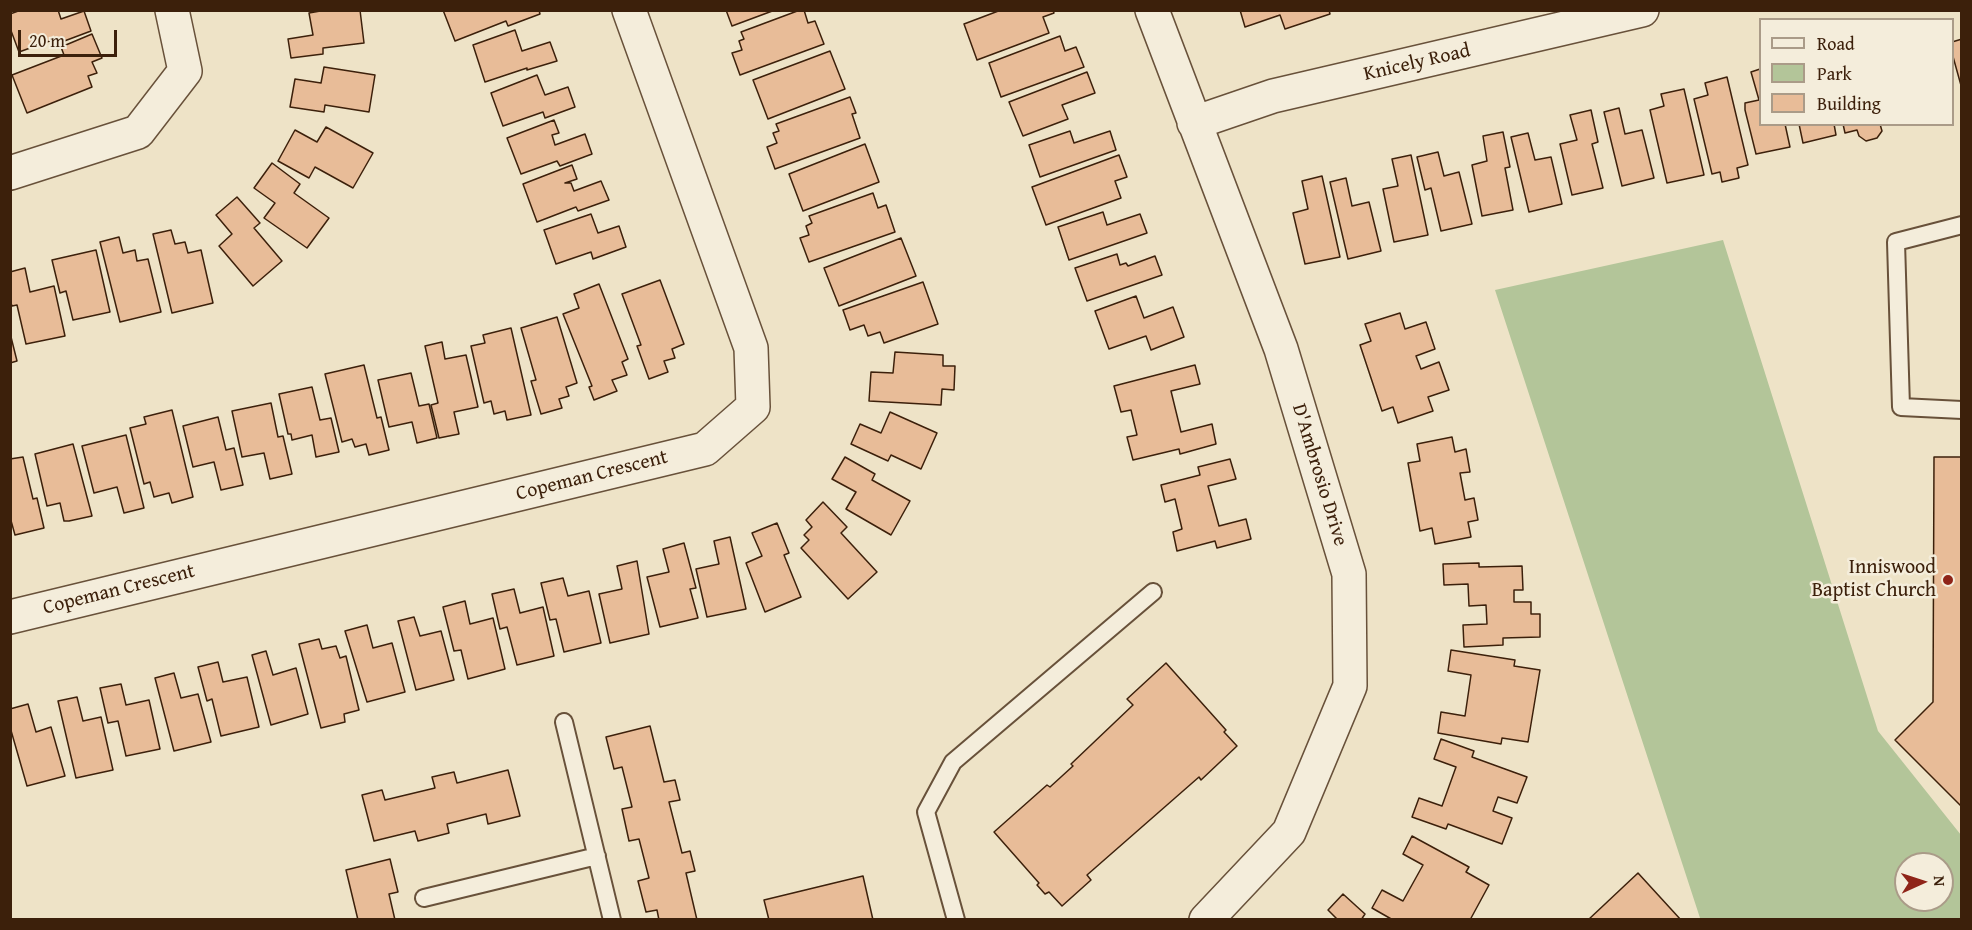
<!DOCTYPE html>
<style>
body{margin:0}
#map{position:relative;width:1972px;height:930px;overflow:hidden;background:#eee3c7;font-family:"Gentium Book Plus",serif}
canvas{display:block}
.frame{position:absolute;inset:0;border:12px solid #3c200b;pointer-events:none}
.legend{position:absolute;left:1759px;top:18px;width:195px;height:108px;box-sizing:border-box;background:#f4eddb;border:2px solid #aa9b88;margin:0;padding:8px 10px;list-style:none;font-size:18px;color:#3c200b}
.legend li{display:flex;align-items:center;gap:12px;height:30px}
.legend b{width:30px;border:2px solid #aa9b88}
.north{position:absolute;left:1894px;top:852px;width:60px;height:60px;box-sizing:border-box;background:#f4eddb;border:2px solid #aa9b88;border-radius:50%;rotate:87deg;font-size:16px;font-weight:700;line-height:24px;text-align:center;color:#3c200b}
.north::after{content:'';display:block;margin:auto;width:21px;height:27px;background:#8f2418;clip-path:polygon(50% 0,100% 100%,50% 72%,0 100%)}
.scale{position:absolute;left:18px;top:30px;width:99px;height:27px;box-sizing:border-box;border:3px solid #3c200b;border-top:0;padding-left:8px;font-size:18px;line-height:21px;white-space:nowrap;color:#3c200b;-webkit-text-stroke:4px #f4eddb;paint-order:stroke}
</style>
<div id="map">
<canvas width="1972" height="930"></canvas>
<div class="frame"></div>
<ul class="legend">
<li><b style="height:8px;background:#f4eddb"></b>Road</li>
<li><b style="height:16px;background:#b3c599"></b>Park</li>
<li><b style="height:16px;background:#e8bc98"></b>Building</li>
</ul>
<div class="north">N</div>
<div class="scale">20 m</div>
</div>
<script>
const c = document.querySelector('canvas').getContext('2d');
c.lineJoin = 'round';
function paint(path, color) { c.fillStyle = color; c.fill(path, 'evenodd'); }
function strokePath(path, color, width, dash) { c.strokeStyle = color; c.lineWidth = width; c.lineCap = dash ? 'butt' : 'round'; c.setLineDash(dash || []); c.stroke(path); }
function label(font, color, halo, rows, align = 'center') {
  c.font = font + ' "Gentium Book Plus",serif'; c.lineWidth = 5; c.setLineDash([]); c.textBaseline = 'middle'; c.strokeStyle = halo; c.fillStyle = color; for (const [text, x, y, turn = 0] of rows) {
    c.save(); c.translate(x, y); c.rotate((+turn || 0) * Math.PI / 180); c.textAlign = isNaN(turn) ? turn : align; if (halo) c.strokeText(text, 0, 0); c.fillText(text, 0, 0); c.restore();
  }
}
paint(new Path2D(`
 M1723,240L1878,731L1961,835V919L1700,918L1495,290ZM1906,864H1942V900H1906Z`), '#b3c599');
const building = new Path2D(`
 M21,10H58L61,19L84,11L91,31L59,43L58,38L19,52L10,28V14Z
 M326,10H360L364,43L323,48V54L291,58L288,39L313,35L309,13Z
 M443,10H539L540,14L508,26L506,21L455,41Z
 M726,10H775L732,26Z
 M800,10H804L808,23L815,21L824,44L740,75L732,53L742,50L739,41L744,39L741,32Z
 M1001,10H1053L1054,13L1043,17L1049,33L977,60L964,24Z
 M1240,10H1329L1330,14L1285,29L1280,15L1245,27Z
 M515,30L522,51L550,42L557,61L527,70V68L485,82L473,45Z
 M92,34L102,58L92,62L97,73L88,76L92,87L27,113L12,75L64,55L61,47Z
 M1060,36L1065,51L1076,47L1084,67L1001,97L989,63Z
 M1962,39V89L1952,53V42Z
 M830,51L845,89L768,119L753,80Z
 M324,67L375,75L369,112L325,105L324,112L290,107L295,79L321,83Z
 M1760,69V124H1785L1790,147L1756,154L1745,110V103L1759,100L1751,72Z
 M1087,72L1095,93L1062,105L1068,119L1023,136L1009,102Z
 M537,75L545,95L568,87L575,107L545,118L543,112L503,126L491,93Z
 M1727,77L1748,165L1737,168L1739,178L1722,182L1720,172L1712,174L1694,99L1708,95L1705,83Z
 M1684,89L1704,175L1667,183L1650,110L1664,106L1661,94Z
 M850,97L856,113L852,114L860,138L775,169L767,147L777,143L773,133L779,131L776,124Z
 M1619,108L1625,134L1642,130L1654,178L1622,186L1604,112Z
 M1591,110L1598,142L1592,144L1603,188L1572,195L1560,144L1577,140L1570,115Z
 M554,120L559,133L552,135L555,145L585,134L592,154L560,166L557,161L521,174L507,138Z
 M1799,124H1834L1836,135L1803,143Z
 M1843,124H1880L1882,131L1877,138L1866,141L1859,136L1857,130L1845,133Z
 M326,127L373,153L353,188L315,167L309,178L278,161L295,130L317,142Z
 M1070,131L1074,143L1110,131L1116,150L1040,177L1029,145Z
 M1503,132L1510,167L1505,168L1513,210L1482,216L1472,165L1487,161L1483,136Z
 M1528,133L1535,160L1551,157L1562,204L1529,212L1511,137Z
 M865,144L879,182L803,211L789,174Z
 M1438,152L1444,176L1459,172L1472,224L1441,231L1431,188L1425,190L1417,157Z
 M1119,155L1127,177L1115,181L1121,198L1046,225L1032,187Z
 M1411,155L1428,235L1394,242L1383,189L1398,186L1392,159Z
 M272,163L300,184L294,193L329,218L307,248L264,218L275,203L254,188Z
 M572,165L577,179L565,183H571L574,191L601,181L609,200L578,211L576,207L537,222L523,184Z
 M1322,176L1340,257L1305,264L1293,213L1308,209L1302,181Z
 M1346,178L1352,206L1369,202L1381,251L1348,259L1330,182Z
 M873,193L878,208L886,205L895,232L809,262L800,238L809,235L806,226L812,223L809,216Z
 M237,197L260,223L254,228L282,261L253,286L219,246L232,234L216,215Z
 M1103,212L1107,225L1140,214L1147,233L1069,260L1058,227Z
 M591,214L598,233L619,226L626,247L593,259L591,252L556,264L544,230Z
 M171,230L175,244L185,242L188,253L201,250L213,303L172,313L153,234Z
 M119,237L123,253L135,250L137,261L148,259L161,312L120,322L100,242Z
 M901,238L916,276L839,306L824,268Z
 M96,250L110,312L73,320L66,291L60,293L52,260Z
 M1117,254L1120,265L1126,263L1128,266L1155,256L1162,275L1087,301L1075,268Z
 M25,268L30,292L54,286L65,336L26,344L17,305L12,306L10,300V272Z
 M660,280L684,344L672,349L675,358L664,361L668,372L649,379L637,346L641,345L622,294Z
 M923,282L938,324L884,343L880,332L868,336L864,325L850,330L843,310Z
 M599,284L628,359L622,362L627,375L612,380L617,391L594,400L589,387L592,386L563,314L579,308L574,294Z
 M1136,296L1144,318L1173,307L1184,337L1151,350L1146,336L1109,349L1095,311Z
 M1400,313L1405,329L1426,322L1435,349L1416,356L1421,369L1439,362L1449,390L1428,397L1433,411L1398,423L1393,407L1382,411L1360,345L1371,341L1365,324Z
 M557,317L577,383L566,387L569,396L559,399L562,408L541,414L531,381L536,380L521,328Z
 M511,328L531,415L507,420L505,411L494,414L491,401L484,403L471,346L485,343L483,335Z
 M10,333L17,361L10,363Z
 M442,342L445,359L466,355L478,407L454,412L459,434L439,438L431,405L438,403L425,346Z
 M895,352L943,355V366H955L954,390L942,389L941,405L869,401L871,372L893,373Z
 M364,365L377,418L381,417L389,450L369,455L366,444L355,447L352,439L342,442L325,374Z
 M1195,365L1200,384L1171,391L1181,432L1212,424L1216,444L1180,454L1179,449L1133,460L1127,437L1137,435L1131,410L1121,412L1114,386Z
 M411,373L419,406L429,404L437,438L417,443L412,422L389,427L378,380Z
 M312,387L320,420L331,418L339,452L316,457L312,435L292,440L291,434H288L279,394Z
 M271,403L278,437L283,436L292,474L270,479L264,453L242,457L232,411Z
 M172,410L193,497L172,503L169,493L154,497L150,482L144,484L130,428L146,424L144,417Z
 M890,412L937,433L921,469L891,455L888,461L851,444L860,424L881,433Z
 M218,417L226,450L234,448L243,485L221,490L214,462L193,467L183,426Z
 M126,435L144,508L124,513L117,487L94,493L82,446Z
 M1452,437L1455,452L1466,449L1470,472L1460,473L1465,500L1474,498L1478,520L1468,522L1471,537L1435,544L1432,528L1420,531L1408,463L1420,461L1417,444Z
 M73,444L92,516L69,521H64L60,503L47,506L35,454Z
 M23,457L33,499L37,498L44,528L15,535L10,517V459Z
 M845,457L875,474L872,480L910,501L891,535L846,509L856,492L832,479Z
 M1934,457H1962V807L1895,740L1933,702Z
 M1230,459L1236,479L1208,486L1219,526L1246,519L1251,539L1217,548L1215,541L1177,551L1173,532L1182,529L1175,499L1165,502L1161,485L1200,475L1198,467Z
 M823,502L847,527L841,533L877,572L848,599L801,548L809,540L804,535L812,527L806,520Z
 M777,523L789,553L784,555L801,597L765,612L746,563L762,556L752,533Z
 M730,537L746,609L707,617L696,569L719,564L714,541Z
 M684,543L696,588L690,589L698,618L660,627L647,577L669,572L663,549Z
 M637,561L649,634L610,643L599,594L622,589L617,566Z
 M1479,563V567L1522,566L1523,590H1514V602H1531V614H1540V637L1503,638V645L1464,647L1463,625L1487,624L1486,605L1469,606L1468,584L1444,585L1443,564Z
 M563,578L568,596L589,591L601,643L564,652L556,619L550,620L541,583Z
 M514,589L520,613L543,607L554,656L517,665L507,627L500,629L492,594Z
 M465,601L470,624L493,618L505,669L468,679L461,650L454,651L443,607Z
 M414,617L420,636L441,631L454,680L416,690L398,621Z
 M367,625L373,648L392,643L405,692L367,702L345,631Z
 M319,639L322,649L336,646L340,658L346,656L359,710L344,714L345,722L321,728L299,644Z
 M1451,650L1515,660L1514,666L1540,670L1528,742L1502,738L1501,744L1438,733L1441,712L1465,716L1471,675L1448,671Z
 M266,651L273,675L296,668L308,714L271,725L252,655Z
 M218,662L223,682L247,677L259,727L221,736L212,699L207,701L198,667Z
 M1166,663L1226,730L1224,732L1237,746L1201,780L1199,777L1087,875L1091,880L1062,906L1049,892L1045,894L1037,885L1039,883L994,832L1047,785L1050,787L1073,766L1071,764L1133,705L1127,699Z
 M174,673L181,698L198,694L211,742L174,751L155,678Z
 M121,684L126,705L149,700L160,749L126,756L118,721L108,723L100,688Z
 M77,697L83,721L101,717L113,770L76,778L58,701Z
 M28,704L36,732L51,727L65,776L27,786L10,727V709Z
 M650,726L664,782L675,780L680,800L669,802L682,853L690,851L695,871L686,873L697,920H659L657,910L646,912L638,881L649,878L639,839L629,841L622,809L632,807L622,767L614,769L606,737Z
 M1441,739L1474,751L1472,757L1527,777L1517,803L1498,797L1493,811L1512,818L1502,844L1448,824L1446,829L1412,817L1419,798L1442,806L1456,767L1434,759Z
 M508,770L520,816L488,824L486,814L447,824L449,833L418,841L415,831L374,841L362,795L382,790L385,800L435,788L432,777L454,772L457,783Z
 M1412,836L1469,867L1466,872L1489,885L1470,920H1393L1372,908L1382,890L1403,901L1423,865L1403,854Z
 M390,859L398,892L389,894L395,920H358L346,870Z
 M1638,873L1681,920H1588Z
 M863,876L873,920H769L764,900Z
 M1343,894L1365,914L1361,920H1338L1328,910Z`);
paint(building, '#e8bc98');
strokePath(building, '#3c200b', 1.5);
const lane = new Path2D(`
 M1962,225L1896,242L1901,407L1962,410
 M564,722L612,920
 M424,898L597,856
 M956,920L926,812L953,762L1153,592`);
const street = new Path2D(`
 M1152,10L1281,349L1349,574L1350,686L1289,832L1206,920
 M1194,123L1273,96L1642,10
 M10,173L138,132L185,71L172,10
 M10,617L705,449L753,407L751,348L629,10`);
strokePath(lane, '#68513a', 20);
strokePath(street, '#68513a', 36);
strokePath(lane, '#f4eddb', 16);
strokePath(street, '#f4eddb', 33);
for (const [x, y, r, color] of [
 [1948,580,6,"#8f2418"]
]) { const dot = new Path2D(); dot.arc(x, y, r, 0, 2 * Math.PI); c.fillStyle = color; c.fill(dot); strokePath(dot, '#f4eddb', 2); }
label('20px', '#3c200b', '#f4eddb', [
 ["Knicely Road",1417,63,-13],
 ["D'Ambrosio Drive",1319,475,73],
 ["Copeman Crescent",592,476,-14],
 ["Copeman Crescent",119,590,-14]
]);
label('20px', '#3c200b', '#f4eddb', [
 ["Inniswood",1936,568],
 ["Baptist Church",1936,591]
], 'right');
</script>
